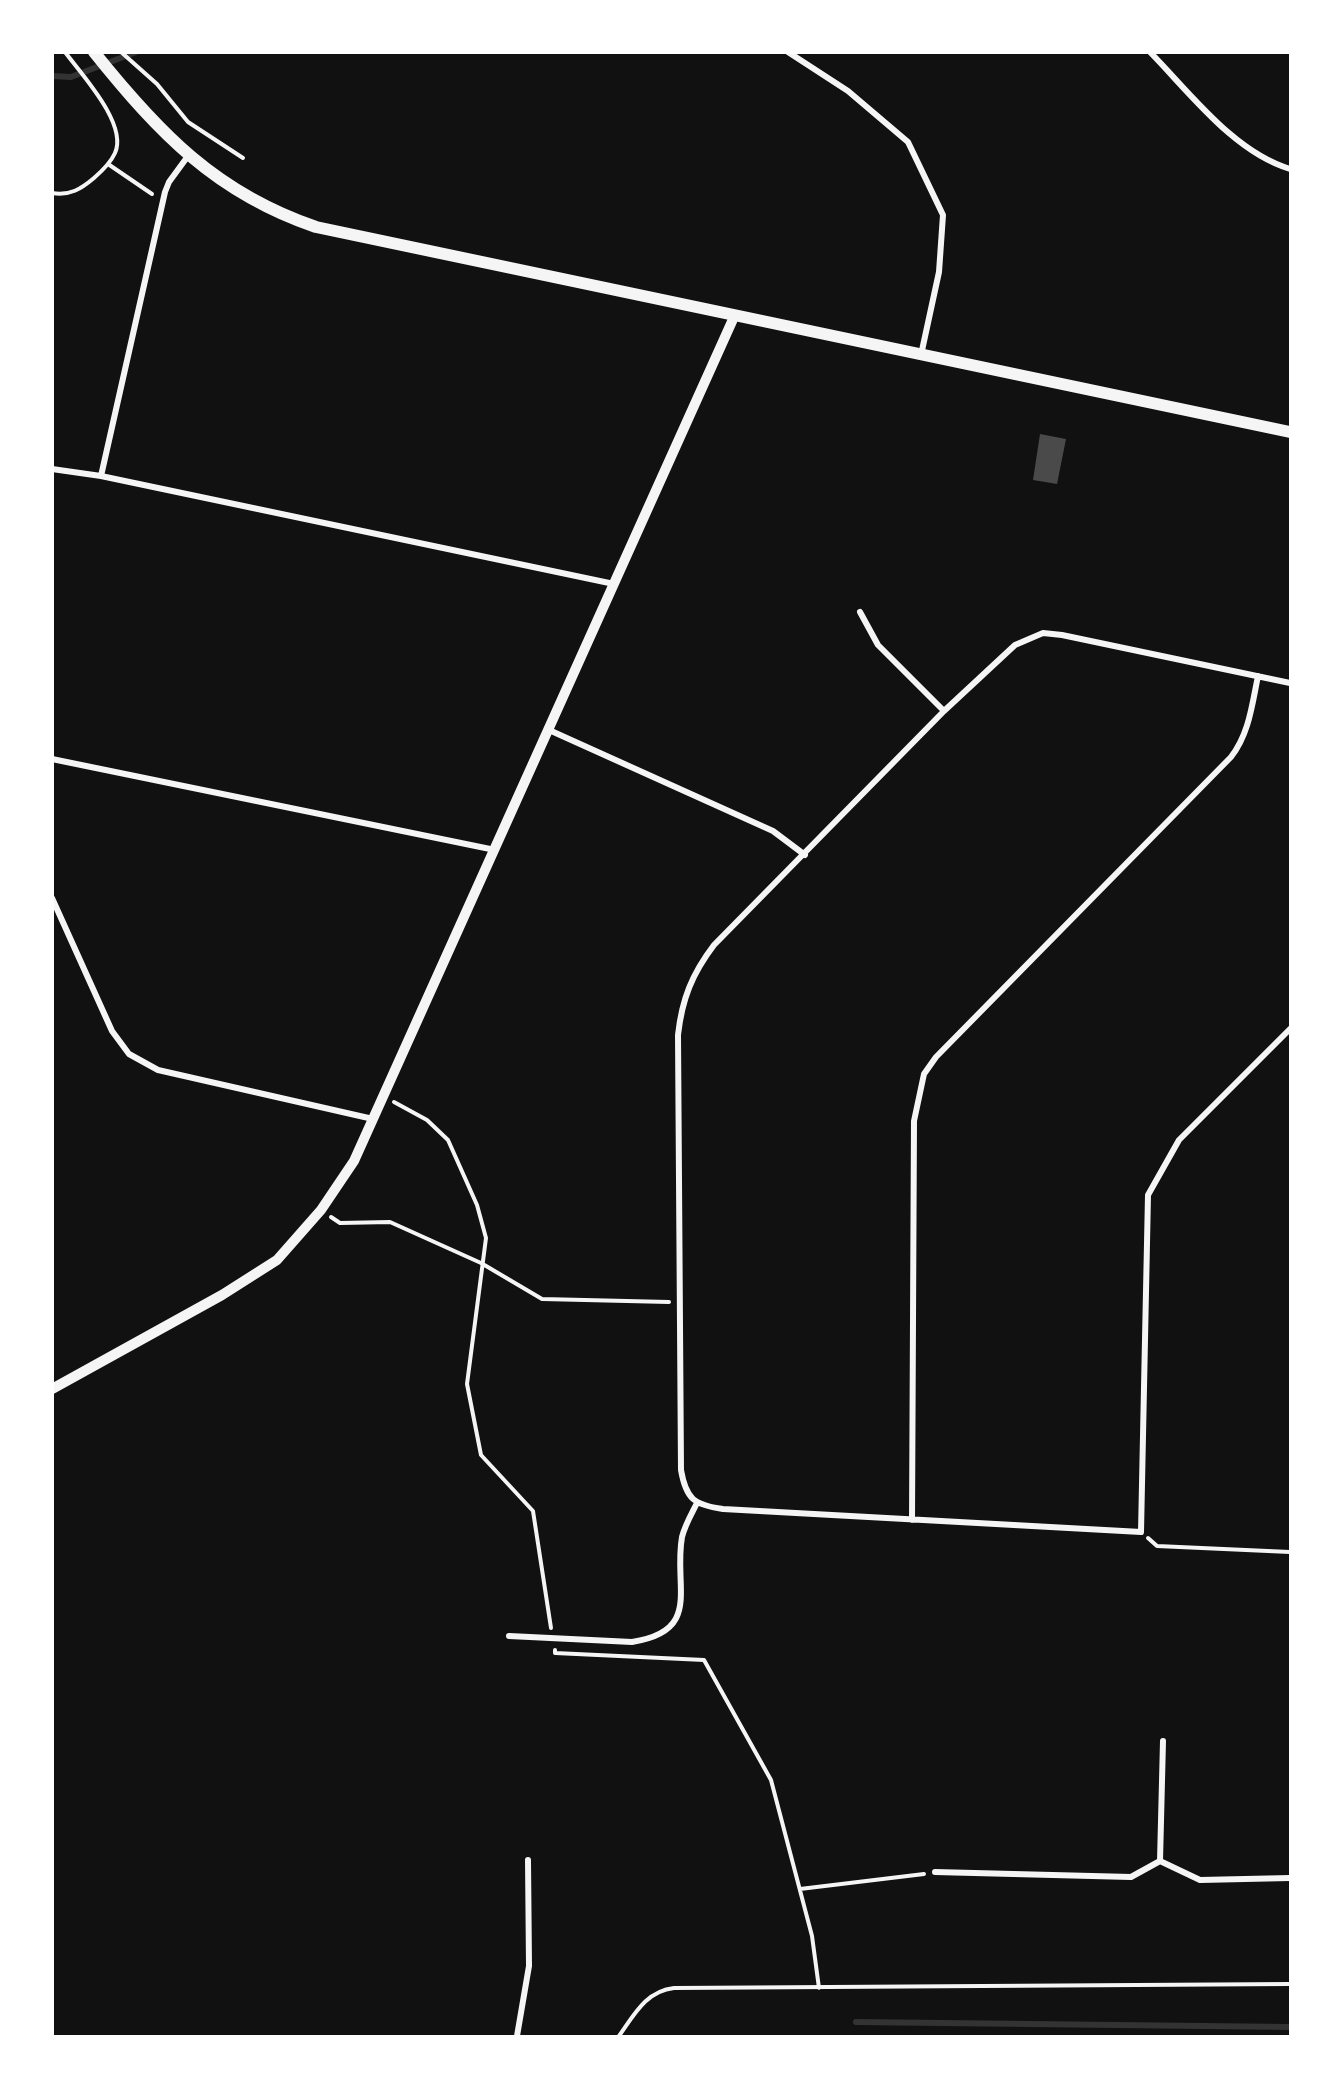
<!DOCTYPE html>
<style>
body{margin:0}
#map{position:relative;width:1343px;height:2089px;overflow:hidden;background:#111;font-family:"Archivo Narrow",sans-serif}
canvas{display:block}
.frame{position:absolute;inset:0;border:54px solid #fff;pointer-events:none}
</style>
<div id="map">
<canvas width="1343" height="2089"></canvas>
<div class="frame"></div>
</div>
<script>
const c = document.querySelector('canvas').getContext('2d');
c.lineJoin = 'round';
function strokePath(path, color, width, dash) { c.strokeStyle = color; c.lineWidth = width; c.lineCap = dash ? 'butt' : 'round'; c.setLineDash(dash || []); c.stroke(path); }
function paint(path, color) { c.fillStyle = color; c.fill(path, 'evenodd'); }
strokePath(new Path2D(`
 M52,76L71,77L136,52
 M856,2022L1290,2027`), '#333', 6);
paint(new Path2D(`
 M1040,434L1066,439L1057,484L1033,480Z`), '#4a4a4a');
strokePath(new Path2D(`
 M121,52L157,84L188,122L243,158
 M108,164L152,194
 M52,193C70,196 81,189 94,178C102,171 111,162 115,153C128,124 82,75 65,52
 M394,1102L427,1120L448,1140L477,1205L486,1238L467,1384L481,1455L533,1511L551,1628
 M331,1217L340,1223L390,1222L481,1263L542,1299L669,1302
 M1148,1538L1157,1546L1290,1552
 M555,1650V1653L704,1660L771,1780L812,1936L819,1988
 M800,1889L924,1874
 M619,2036C634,2015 646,1991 674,1988L1290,1984`), '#f5f5f5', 4);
strokePath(new Path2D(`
 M788,52L848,91L908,142L943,215L939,272L921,355
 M1150,52C1191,94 1234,152 1290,169
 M52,469L101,476L614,584
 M101,476L165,192L169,182L188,156
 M860,612L878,645L944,711
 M1290,683L1062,635L1043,633L1015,645L944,711L714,945C692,974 682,999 678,1035L681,1470C686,1499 694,1505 723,1509L1141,1532L1148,1195L1179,1140L1290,1029
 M549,730L773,831L805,855
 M52,759L495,850
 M52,898L112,1031L129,1054L158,1070L373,1119
 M912,1520L914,1121L924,1074L936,1057L1231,757C1249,734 1252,705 1258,676
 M509,1636L632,1642C703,1631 673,1587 682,1537C685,1525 691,1515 697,1503
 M1160,1861L1163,1741
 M935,1872L1131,1877L1160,1861L1200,1880L1290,1878
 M517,2036L529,1966L528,1860`), '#f5f5f5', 6);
strokePath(new Path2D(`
 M52,1389L222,1295L277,1260L321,1210L354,1161L734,317`), '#f5f5f5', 10);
strokePath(new Path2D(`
 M94,52C159,133 216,193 316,227L1290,432`), '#f5f5f5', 12);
</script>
